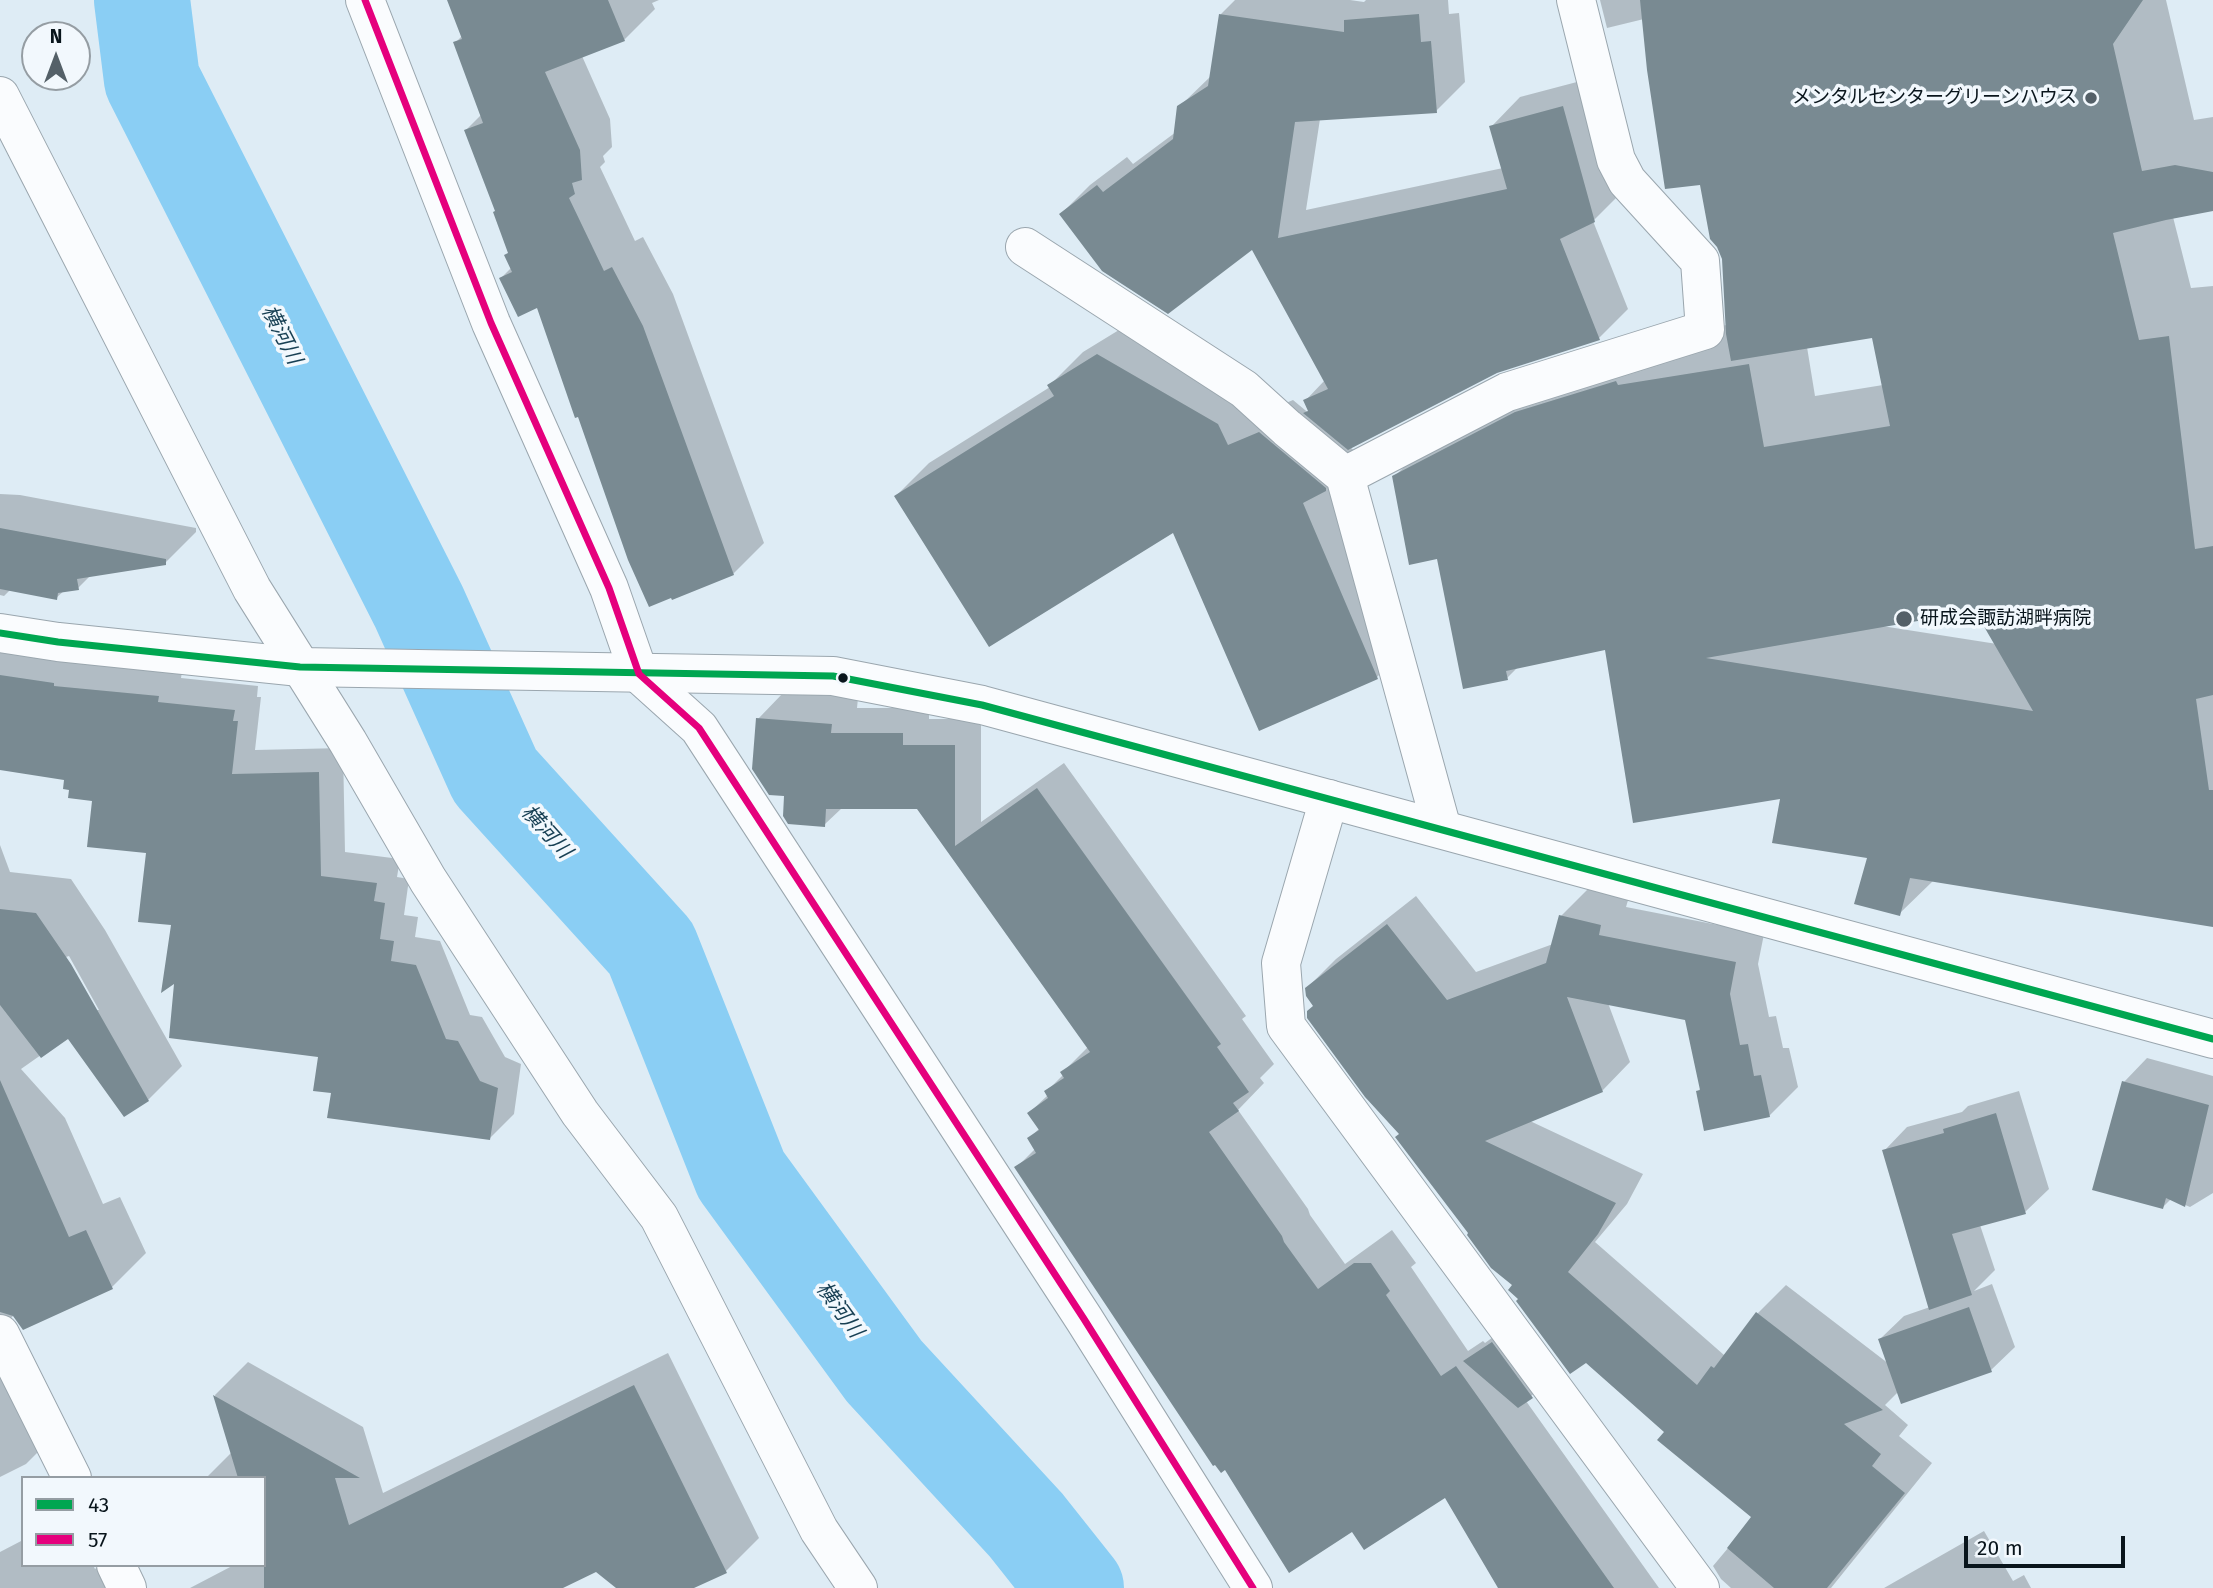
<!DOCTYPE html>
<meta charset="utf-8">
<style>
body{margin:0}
#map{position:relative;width:2213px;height:1588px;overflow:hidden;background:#deecf5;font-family:"Fira Sans",sans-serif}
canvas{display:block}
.legend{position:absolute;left:21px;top:1476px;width:245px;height:91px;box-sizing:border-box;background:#f2f8fd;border:2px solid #959da3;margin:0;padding:9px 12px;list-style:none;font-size:21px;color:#09151c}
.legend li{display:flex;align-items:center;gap:14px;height:35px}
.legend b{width:35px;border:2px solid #959da3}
.north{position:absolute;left:21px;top:21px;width:70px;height:70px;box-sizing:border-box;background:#f2f8fd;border:2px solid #959da3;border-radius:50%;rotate:0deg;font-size:19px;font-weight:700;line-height:28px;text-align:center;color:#09151c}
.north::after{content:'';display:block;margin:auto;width:24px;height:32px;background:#546068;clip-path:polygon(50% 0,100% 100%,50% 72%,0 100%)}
.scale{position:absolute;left:1964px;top:1536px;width:161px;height:32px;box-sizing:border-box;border:4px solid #09151c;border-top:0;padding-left:9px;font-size:21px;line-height:24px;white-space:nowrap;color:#09151c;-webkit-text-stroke:5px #f2f8fd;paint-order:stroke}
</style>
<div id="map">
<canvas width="2213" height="1588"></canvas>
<ul class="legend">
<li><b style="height:9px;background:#00a651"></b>43</li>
<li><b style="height:9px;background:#e5007d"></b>57</li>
</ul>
<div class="north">N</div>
<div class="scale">20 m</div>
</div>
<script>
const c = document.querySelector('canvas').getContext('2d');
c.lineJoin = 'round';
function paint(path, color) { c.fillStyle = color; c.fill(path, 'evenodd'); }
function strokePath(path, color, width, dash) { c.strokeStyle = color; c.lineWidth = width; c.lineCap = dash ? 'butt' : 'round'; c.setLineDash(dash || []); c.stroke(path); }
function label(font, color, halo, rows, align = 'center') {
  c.font = font + ' "Fira Sans","Noto Sans JP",sans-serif'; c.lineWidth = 7; c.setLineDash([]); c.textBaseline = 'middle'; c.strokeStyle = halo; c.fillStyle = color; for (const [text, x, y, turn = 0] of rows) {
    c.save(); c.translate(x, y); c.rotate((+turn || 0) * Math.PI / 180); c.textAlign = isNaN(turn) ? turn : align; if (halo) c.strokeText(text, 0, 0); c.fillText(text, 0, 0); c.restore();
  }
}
paint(new Path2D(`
 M449,0H659L652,3L655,9L624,40L582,56L610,119L612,147L603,156L605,162L600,167L635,241L643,237L673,294L764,543L733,574L539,306L501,278L512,267L497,210L466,130L482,114L455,43L462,36Z
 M1235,0H1350L1364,2L1366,0H1448L1449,14L1459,13L1465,82L1436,111L1320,119L1306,210L1503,168L1491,127L1520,97L1592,78L1623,191L1593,221L1628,309L1599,338L1496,371L1350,447L1359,455L1411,644L1377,677L1174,531L896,496L929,463L1050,387V385L1083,352L1132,322L1262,413L1293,400L1311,415L1305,401L1325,380L1253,247L1061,214L1090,185L1127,157L1133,164L1176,132L1179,107L1212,75L1221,14Z
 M1600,0H2166L2194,120L2213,117V209L2173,217L2191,288L2213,286V925L1934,880L1899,914L1869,857L1782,796L1606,648L1518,667L1507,678L1394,477L1446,425L1670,334L1727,325L1724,259L1702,183L1644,19L1607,28ZM1874,336L1883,385L1815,396L1807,347ZM1976,609L1997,644L1882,626Z
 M0,494L20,495L196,528V532L165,563L91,575L78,588L65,590L56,598L10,590L4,596L0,595Z
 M0,648L182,672L181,678L258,686L257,697H261L255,750L343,748L345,852L400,859L397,877L409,879L404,915L418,917L415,937L440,941L470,1015L482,1017L505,1057L521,1064L514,1114L490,1138L333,1092L320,1055L176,980L173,924L148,851L94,799L71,788L66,778L0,769Z
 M784,692L858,698L857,708H929V719H981V822L1064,763L1246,1016L1242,1019L1274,1064L1260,1078L1264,1083L1238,1110L1308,1209L1310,1215L1345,1264L1392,1230L1416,1263L1411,1267L1468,1351L1483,1341L1485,1343L1516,1320L1555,1373L1526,1401L1659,1588H1509L1446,1496L1353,1529L1225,1467L1016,1168L1036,1148L1029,1138L1040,1128L1029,1113L1048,1095L1046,1092L1064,1074L1063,1072L1088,1047L918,808H842L824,825L786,794L758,719Z
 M0,845L10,872L71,879L105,930L182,1066L148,1100L68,1036L21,1069L65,1118L103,1204L120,1197L146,1253L112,1287L14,1315L8,1321L60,1430L26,1464L0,1477ZM69,956L99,1010H95L66,957Z
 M1590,887L1629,897L1626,907L1764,934L1758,964L1769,1017L1776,1016L1783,1048H1789L1798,1087L1769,1116L1698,1091L1701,1088L1687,1018L1608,1003L1630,1062L1602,1091L1530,1121L1643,1174L1627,1204L1595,1242L1724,1355L1758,1313L1786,1285L1889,1364L1880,1339L1904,1316L1930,1307L1884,1151L1907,1127L1962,1112L1968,1106L2019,1091L2049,1189L2025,1212L1980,1225L1995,1270L1974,1291L1992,1284L2015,1347L1991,1370L1898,1392L1885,1405L1908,1425L1899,1436L1932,1463L1831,1588H1731L1721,1579L1713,1566L1754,1517L1666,1432L1520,1298L1515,1285L1471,1233L1401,1134L1315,1005L1307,988L1336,959L1416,896L1476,972L1553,944L1561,916Z
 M2147,1058L2213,1076V1193L2190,1207L2171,1199L2163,1207L2124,1082Z
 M668,1353L759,1538L726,1571L690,1588H619L596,1570L559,1588H190L234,1565H264V1478H208V1476L232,1452L215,1395L248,1362L363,1427L383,1493Z
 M1984,1531L2013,1581L2024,1575L2031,1588H1884Z
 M23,1540V1565H93L95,1569L101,1565L120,1588H0V1552Z`), '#0003');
strokePath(new Path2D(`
 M142,0L152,80L419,607L495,776L651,948L741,1175L884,1371L1026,1525L1076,1588`), '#8acef4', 96);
paint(new Path2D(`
 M447,0H608L625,41L545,72L580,150L582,180L572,183L575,194L569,198L604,271L612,267L643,326L734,575L672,600L671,598L649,607L628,560L578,417L575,418L537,308L518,317L499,278L512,272L504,255L508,253L493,212L495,211L464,130L483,123L453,42L462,39Z
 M1640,0H2143L2113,44L2142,171L2175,165L2213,172V211L2166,220L2113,233L2139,340L2169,336L2195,549L2213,546V695L2196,699L2209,790H2213V927L1910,878L1900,916L1854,904L1867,858L1772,843L1780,799L1633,823L1605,650L1506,671L1508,680L1463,689L1437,559L1409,565L1392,476L1515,412L1616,381L1618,385L1749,364L1764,447L1890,426L1872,338L1731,361L1726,334L1722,259L1717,247L1710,239L1700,185L1665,189L1647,70ZM1975,611L2033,711L1706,658Z
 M1219,14L1344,32V20L1419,14L1421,42L1431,41L1437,113L1295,122L1278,238L1507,189L1489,126L1563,106L1595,222L1560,239L1600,340L1497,373L1348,450L1303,413L1308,411L1303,400L1328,389L1252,250L1168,314L1102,271L1059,214L1097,185L1103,192L1173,139L1177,106L1208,86Z
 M1097,354L1218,424L1228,445L1259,432L1326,488V491L1303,503L1378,679L1259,731L1173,533L989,647L894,496L1054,396L1047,385Z
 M0,528L166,559V565L77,579L79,590L58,593L57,600L0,589Z
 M0,675L54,683V686L159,696L158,702L235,710L233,721H238L232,774L319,772L321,876L377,883L374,901L385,903L380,939L394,941L391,961L416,965L446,1039L458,1041L480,1081L498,1088L490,1140L327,1118L331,1093L313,1091L318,1057L169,1038L174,984L161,993L171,925L138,922L146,853L87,847L92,801L68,798L69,790L63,789L64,780L0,770Z
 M756,718L832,724L831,733H903V745H955V846L1037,788L1221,1044L1217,1047L1249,1092L1233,1103L1239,1111L1209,1132L1282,1236L1284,1242L1318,1289L1354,1263H1371L1390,1291L1386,1295L1441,1376L1456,1366L1614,1588H1498L1445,1498L1364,1550L1352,1532L1289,1573L1225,1470L1221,1473L1215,1465L1213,1466L1014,1167L1036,1153L1027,1138L1039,1130L1027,1113L1048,1098L1044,1091L1064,1078L1060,1072L1090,1052L917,809H826L825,827L788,824L783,816L784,796L769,795L752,769Z
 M0,909L36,913L71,964L149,1101L124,1117L68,1039L41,1058L0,1005Z
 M1559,915L1601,925L1599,935L1736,962L1730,994L1740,1045L1748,1044L1754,1076L1761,1075L1770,1117L1704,1131L1696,1091L1700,1090L1685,1020L1567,997L1603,1092L1485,1141L1616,1203L1598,1234L1568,1272L1697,1385L1711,1366L1714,1368L1756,1312L1883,1410L1844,1424L1881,1454L1872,1466L1905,1493L1827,1588H1774L1727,1548L1751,1517L1657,1440L1664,1432L1586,1363L1570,1374L1516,1301L1518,1299L1508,1290L1512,1285L1491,1268L1467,1235L1468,1233L1395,1137L1399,1134L1365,1097L1307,1018V1011L1313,1006L1306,996L1305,988L1387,924L1447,1000L1546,963Z
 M0,1080L69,1237L86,1230L113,1289L23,1330L13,1316L0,1312Z
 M2122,1081L2209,1105L2185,1207L2166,1198L2163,1209L2092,1190Z
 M1996,1113L2026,1214L1952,1234L1972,1295L1929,1310L1882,1150L1944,1133L1943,1129Z
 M1969,1307L1992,1372L1901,1404L1878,1339Z
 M1492,1342L1533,1398L1518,1408L1463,1361Z
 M634,1385L727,1573L694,1588H616L596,1572L563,1588H264V1478H238L213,1395L360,1478H335L349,1525Z`), '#798a92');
const minor = new Path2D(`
 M365,0L491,323L609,588L639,674L699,728L1084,1319L1253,1588
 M0,96L252,589L348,742L428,880L580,1113L659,1217L819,1530L858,1588
 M1025,247L1244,389L1287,428L1345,476
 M1329,799L1281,963L1286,1026L1700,1588
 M1442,829L1345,476L1507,392L1705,330L1700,261L1627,181L1616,160L1576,0
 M0,1334L72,1478
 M116,1565L127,1588`);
const trunk = new Path2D(`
 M0,633L58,642L300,667L833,676L982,705L2213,1039`);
strokePath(minor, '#9aa6ae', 40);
strokePath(trunk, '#9aa6ae', 40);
strokePath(minor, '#fafcfe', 38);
strokePath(trunk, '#fafcfe', 38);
strokePath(new Path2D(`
 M0,633L58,642L300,667L833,676L982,705L2213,1039`), '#00a651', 7);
strokePath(new Path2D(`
 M365,0L491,323L609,588L639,674L699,728L1084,1319L1253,1588`), '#e5007d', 7);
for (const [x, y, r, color] of [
 [2091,98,7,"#546068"],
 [1904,619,9,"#546068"],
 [843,678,6,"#09151c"]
]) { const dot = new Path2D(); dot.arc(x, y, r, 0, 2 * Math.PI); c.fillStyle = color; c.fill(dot); strokePath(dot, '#f2f8fd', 2.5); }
label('19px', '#09151c', '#f2f8fd', [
 ["メンタルセンターグリーンハウス",2077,98],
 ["研成会諏訪湖畔病院",1920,619,"left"]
], 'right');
label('italic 21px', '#173f53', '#f2f8fd', [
 ["横河川",281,335,63],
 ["横河川",546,832,48],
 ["横河川",839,1310,54]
]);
</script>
